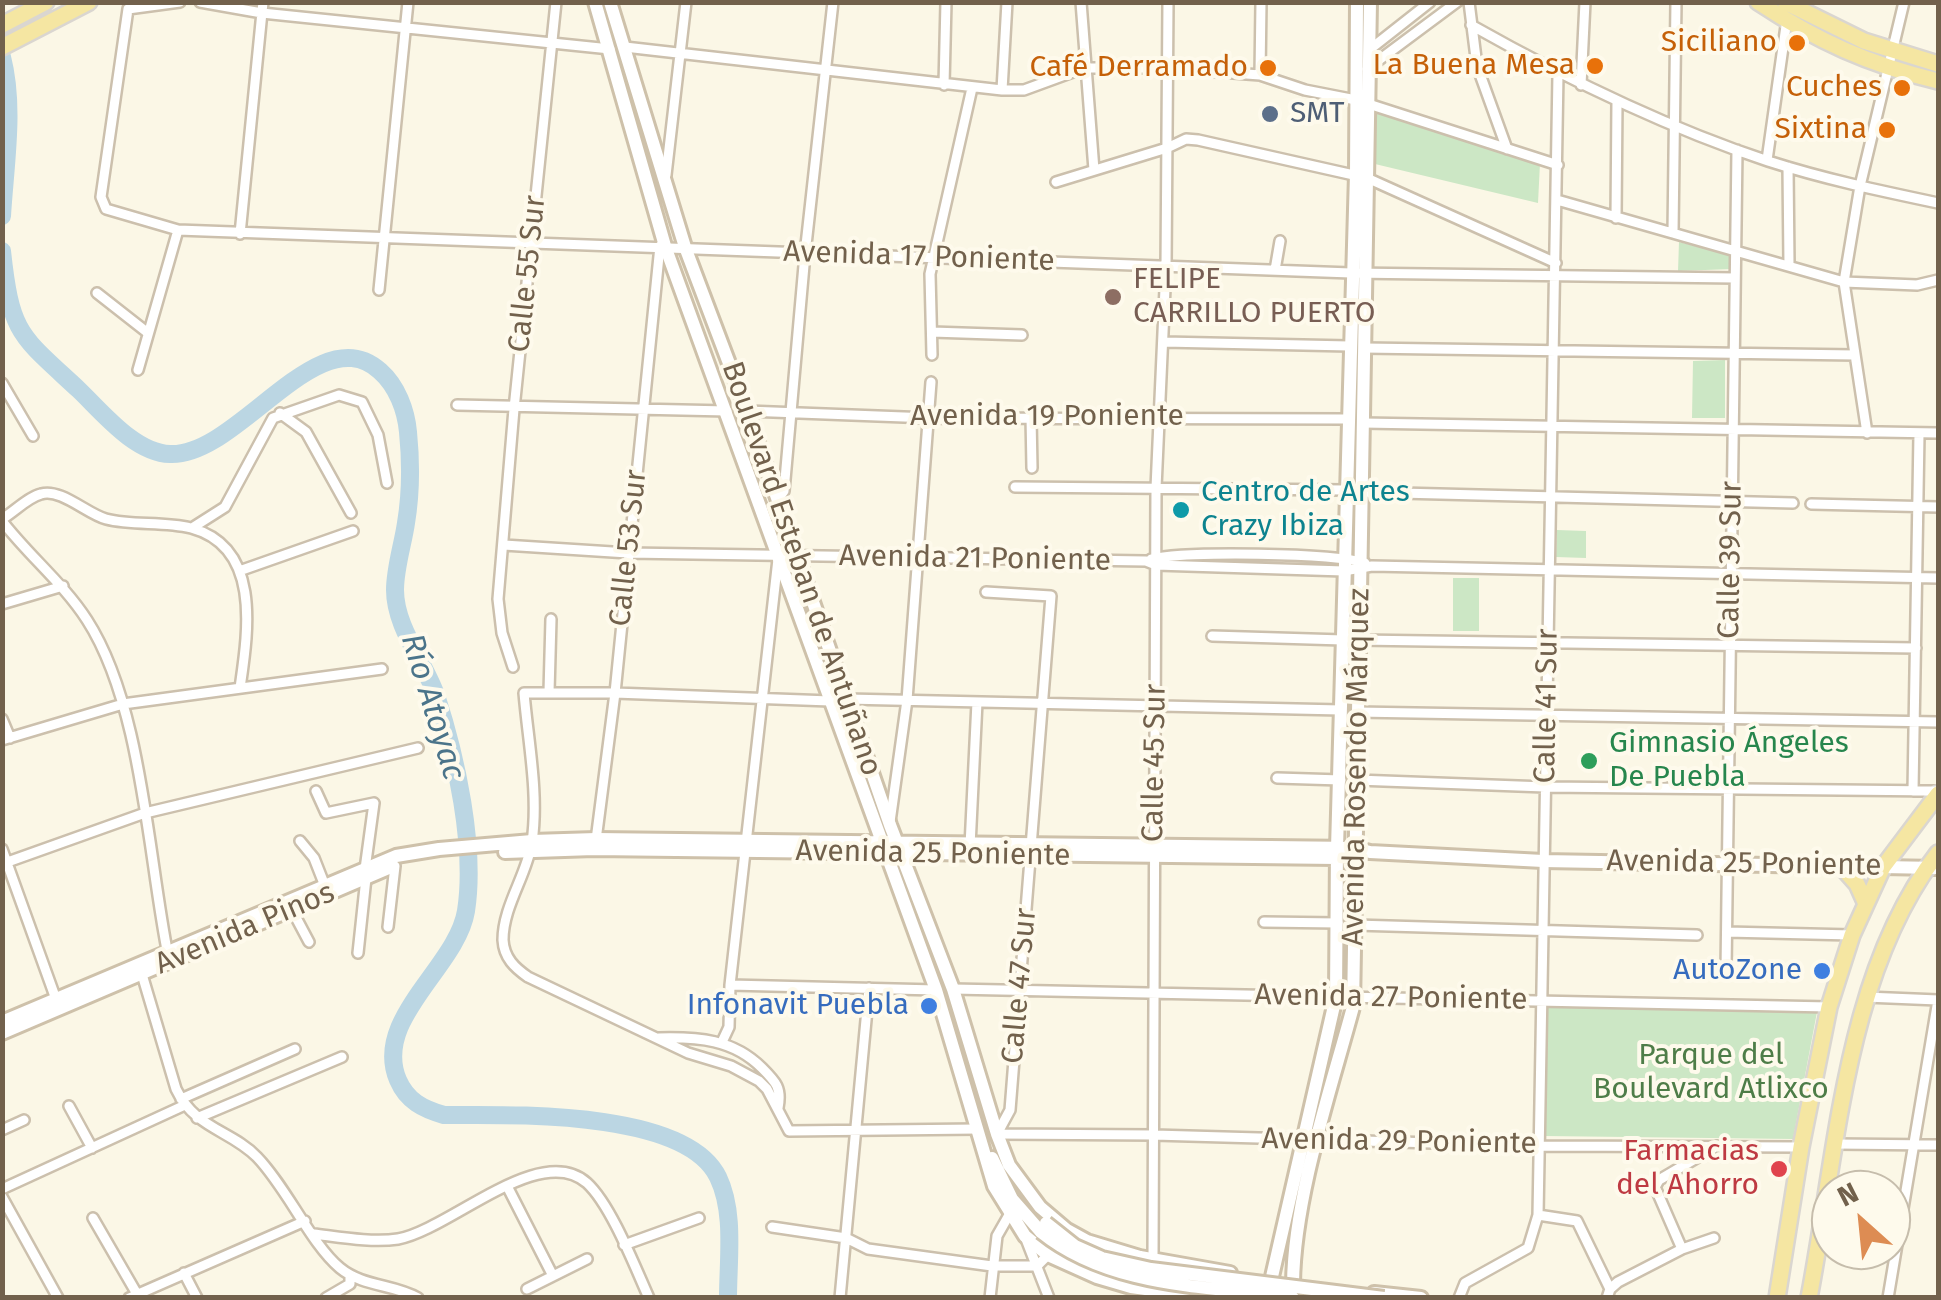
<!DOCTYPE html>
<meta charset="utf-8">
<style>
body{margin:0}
#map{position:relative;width:1941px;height:1300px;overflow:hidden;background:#fbf7e6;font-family:"Fira Sans",sans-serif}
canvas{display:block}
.frame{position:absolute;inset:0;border:5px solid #72614c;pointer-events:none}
.north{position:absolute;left:1811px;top:1170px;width:100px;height:100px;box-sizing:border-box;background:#fefaec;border:2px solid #c6bdac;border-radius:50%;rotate:333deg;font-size:28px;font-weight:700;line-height:40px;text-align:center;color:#72614c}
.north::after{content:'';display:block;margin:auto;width:35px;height:45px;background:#dd8c53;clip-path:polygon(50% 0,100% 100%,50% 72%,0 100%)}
</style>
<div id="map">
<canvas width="1941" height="1300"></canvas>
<div class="frame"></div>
<div class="north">N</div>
</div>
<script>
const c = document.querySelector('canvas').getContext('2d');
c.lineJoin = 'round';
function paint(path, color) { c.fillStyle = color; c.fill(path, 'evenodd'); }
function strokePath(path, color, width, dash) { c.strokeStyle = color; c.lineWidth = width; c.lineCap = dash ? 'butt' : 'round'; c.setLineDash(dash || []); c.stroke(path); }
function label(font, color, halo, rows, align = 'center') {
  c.font = font + ' "Fira Sans",sans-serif'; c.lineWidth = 8; c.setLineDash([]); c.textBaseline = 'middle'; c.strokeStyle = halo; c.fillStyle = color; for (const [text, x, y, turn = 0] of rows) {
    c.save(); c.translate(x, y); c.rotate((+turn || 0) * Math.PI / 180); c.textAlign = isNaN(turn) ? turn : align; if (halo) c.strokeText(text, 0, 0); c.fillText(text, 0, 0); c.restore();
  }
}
paint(new Path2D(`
 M1376,112L1540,163L1538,203L1375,164Z
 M1679,242L1734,256L1732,269L1678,271Z
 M1725,360V418H1692L1693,361Z
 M1557,530L1586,531V558L1556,557Z
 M1453,578H1479V631H1453Z
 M1546,1007L1817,1012L1793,1139L1544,1136Z`), '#cce7c5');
strokePath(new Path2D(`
 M2,57C15,107 5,165 2,216
 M2,251C11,335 20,335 79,390C103,413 135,453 170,454C238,457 318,315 380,371C397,386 406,410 408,432C411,462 411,493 406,523C403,544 395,568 395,590C395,627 424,661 436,695C456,756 476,847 466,911C457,967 372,1019 398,1080C407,1101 423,1109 444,1115C509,1115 685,1109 718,1177C735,1212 728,1259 728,1298`), '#bbd6e3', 18);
const minor = new Path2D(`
 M180,2L128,9L101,197L106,209L178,230L1351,273L1735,278
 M200,2L262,13L610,49
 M1081,2L1094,170
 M1469,2L1477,66L1507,149
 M1471,25C1565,78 1665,127 1768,161C1824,179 1881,191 1938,203
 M625,47L1002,90H1024L1084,68H1166L1260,75L1305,90L1356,100L1558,165
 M1369,50L1430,2
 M1367,69L1457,2
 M1260,75L1261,2
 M944,85L946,2
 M1581,85L1585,2
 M1002,90L1007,2
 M1767,160L1787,19
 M1788,167L1789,265
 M666,175L686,2
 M1056,182L1167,148L1186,139L1198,140L1367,178L1556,263
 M1557,200L1844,282L1917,285L1938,280
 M1616,218L1617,101
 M1673,233L1676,2
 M240,234L263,2
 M1275,270L1280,241
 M379,290L408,2
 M97,293L148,333
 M932,332L1022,335
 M1164,342L1349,346
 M1364,348L1855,355
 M932,355L930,274L972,88
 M138,370L178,230
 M2,383L33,436
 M457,405L727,411
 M747,411L930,418L1347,419
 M280,413L306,432L351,513
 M1031,417L1032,468
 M1363,423L1938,433
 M1867,433L1844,282L1860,186L1904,2
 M1015,487L1345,490
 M1361,492L1793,503
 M778,499L784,491L805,254L833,2
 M1811,504L1938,507
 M2,519C14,512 28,497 41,494C61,488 87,514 106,519C133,526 163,521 191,528C262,547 248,632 240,688
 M2,521C29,556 63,583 87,620C142,705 148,856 168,955
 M192,528L225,507L273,418L339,395L362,402L378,435L387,483
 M504,545L628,553L1146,561L1156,565L1344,571L1372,566L1938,578
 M1151,559C1184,551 1333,553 1365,563
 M242,570L353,531
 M986,592L1051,596L1010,1110L997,1134
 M2,604L63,586
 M1212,636L1343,640
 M1358,640L1916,648
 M513,667L502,633L498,599L514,409L556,2
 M549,692L551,619
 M847,699L1341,710
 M830,701L615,693H524C528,741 539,794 532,842C527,875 503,906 503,940C504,958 515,968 528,977L688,1053L731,1066L759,1081L767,1089L789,1131L978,1129
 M1357,712L1938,722
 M2,719L10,738
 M2,740L123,704L382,669
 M1277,778L1341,780
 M1357,780L1545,787L1938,791
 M316,791L326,813L374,803L365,869
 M1913,791L1919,434
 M890,822L907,700L931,382
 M596,840L615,693L660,246
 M300,841L314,858L325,886
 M970,846L977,702
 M2,849L57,1002
 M2,864L145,813L418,748
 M292,910L309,942
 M1264,922L1338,923
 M1355,925L1697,935
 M388,927L395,866
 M1727,932L1852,935
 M358,953L366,878
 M141,971L176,1089C195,1129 231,1130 257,1157C287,1188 311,1244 340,1268C363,1287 394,1284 418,1298
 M1726,971L1737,150
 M730,985L936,990
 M953,989L1829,1007
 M1866,997L1938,1000L1888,1298
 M659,1038C698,1037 733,1039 762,1068C776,1082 782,1088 778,1108
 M722,1042L729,1027L730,985L778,559
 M181,1099L295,1049
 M69,1106L92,1148
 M197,1118L342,1057
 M2,1130L24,1120
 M997,1134L1154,1135L1538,1146L1801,1147
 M1835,1144L1938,1145
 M507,1186L553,1276
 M2,1189L185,1105
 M2,1197L58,1298
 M1538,1215L1577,1221L1610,1289
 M93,1218L137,1294
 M772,1227L846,1238L868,1249L992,1266H1037L1048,1255
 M314,1234C339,1237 372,1243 398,1239C449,1230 540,1141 587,1183C611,1205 635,1267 649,1298
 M1026,1239L1049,1298
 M624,1245L699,1218
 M1682,1249L1655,1187L1659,1180L1717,1146
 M1153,1260L1156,488L1166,266L1168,2
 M184,1273L197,1298
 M527,1289L587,1259
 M129,1298L305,1221
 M326,1298L350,1284V1275
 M840,1298L869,988
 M990,1298L997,1236L1009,1215
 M1459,1298L1465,1283L1528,1248L1538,1215L1558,74
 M1607,1298L1610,1289L1618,1282L1682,1249L1714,1238`);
const secondary = new Path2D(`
 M595,2L665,246L936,990L994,1186L1025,1236L1048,1255L1097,1277L1131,1287L1211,1298
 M610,2L685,247L747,411L890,825L953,989L997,1134L1009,1165L1040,1207L1067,1230L1087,1241L1140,1257L1230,1273
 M505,852L594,849L1336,858L1359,854
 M2,1022L396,856L439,849L532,841L596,839L1354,848L1370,852L1543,861L1938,868
 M2,1033L391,867
 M992,1158L1012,1199L1041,1232
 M1293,1284C1294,1197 1330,1092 1353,1007L1370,2
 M1280,1288L1271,1281L1336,997L1337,848L1356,174L1357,2
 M1374,1293L1421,1298`);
const primary = new Path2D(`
 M1758,2C1817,41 1870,65 1938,81
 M1785,2L1864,41L1938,64
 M2,25L46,2
 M2,47L89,2
 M1841,866L1857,884L1866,904
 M1777,1298L1801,1147L1829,1007L1852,935L1883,867L1938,794
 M1809,1298C1837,1153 1845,972 1938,853`);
strokePath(minor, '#ccc0ad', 14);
strokePath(secondary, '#cec1aa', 18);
strokePath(primary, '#dad6d0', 20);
strokePath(minor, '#fff', 9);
strokePath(secondary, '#fff', 12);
strokePath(primary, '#f5e6a2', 15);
const secondaryBridge = new Path2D(`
 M1046,1223L1075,1246L1102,1258L1151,1269L1384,1298
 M1041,1232C1110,1288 1208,1286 1293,1298`);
strokePath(secondaryBridge, '#cec1aa', 18, []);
strokePath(secondaryBridge, '#fff', 12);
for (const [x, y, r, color] of [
 [1797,43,10,"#e8710a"],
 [1595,66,10,"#e8710a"],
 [1268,68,10,"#e8710a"],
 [1902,88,10,"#e8710a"],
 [1270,114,10,"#5c6f8a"],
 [1887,130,10,"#e8710a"],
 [1113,297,10,"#8d6e63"],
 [1181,510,10,"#0f9aa8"],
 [1589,761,10,"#2e9e5b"],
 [1822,971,10,"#3f7fe0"],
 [929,1006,10,"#3f7fe0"],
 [1779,1169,10,"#e0444e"]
]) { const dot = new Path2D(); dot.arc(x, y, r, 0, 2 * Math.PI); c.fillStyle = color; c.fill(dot); strokePath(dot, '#fefaec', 4); }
label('30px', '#c56008', '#fefaec', [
 ["Siciliano",1777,43],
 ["La Buena Mesa",1575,66],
 ["Café Derramado",1248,68],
 ["Cuches",1882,88],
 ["Sixtina",1867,130]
], 'right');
label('30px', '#4e5e75', '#fefaec', [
 ["SMT",1290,114]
], 'left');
label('30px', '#72614c', '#fefaec', [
 ["Avenida 17 Poniente",919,257,2],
 ["Calle 55 Sur",528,274,-84],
 ["Avenida 19 Poniente",1047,417],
 ["Calle 53 Sur",629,548,-84],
 ["Avenida 21 Poniente",975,559,1],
 ["Calle 39 Sur",1731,560,-89],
 ["Boulevard Esteban de Antuñano",801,569,71],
 ["Calle 41 Sur",1547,706,-89],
 ["Calle 45 Sur",1155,763,-89],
 ["Avenida Rosendo Márquez",1357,767,-89],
 ["Avenida 25 Poniente",933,854,1],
 ["Avenida 25 Poniente",1744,864,1],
 ["Avenida Pinos",245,929,-23],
 ["Calle 47 Sur",1020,986,-85],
 ["Avenida 27 Poniente",1391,998,1],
 ["Avenida 29 Poniente",1399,1142,1]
]);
label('30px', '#785e54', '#fefaec', [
 ["FELIPE",1133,280],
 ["CARRILLO PUERTO",1133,314]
], 'left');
label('30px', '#0d838f', '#fefaec', [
 ["Centro de Artes",1201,493],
 ["Crazy Ibiza",1201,527]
], 'left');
label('30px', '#27864d', '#fefaec', [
 ["Gimnasio Ángeles",1609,744],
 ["De Puebla",1609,778]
], 'left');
label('30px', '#366cbe', '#fefaec', [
 ["AutoZone",1802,971],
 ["Infonavit Puebla",909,1006]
], 'right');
label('30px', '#4e7d48', '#fefaec', [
 ["Parque del",1711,1056],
 ["Boulevard Atlixco",1711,1090]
]);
label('30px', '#be3a42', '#fefaec', [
 ["Farmacias",1759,1152],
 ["del Ahorro",1759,1186]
], 'right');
label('italic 32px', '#4b748a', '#fefaec', [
 ["Río Atoyac",432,707,73]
]);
</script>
